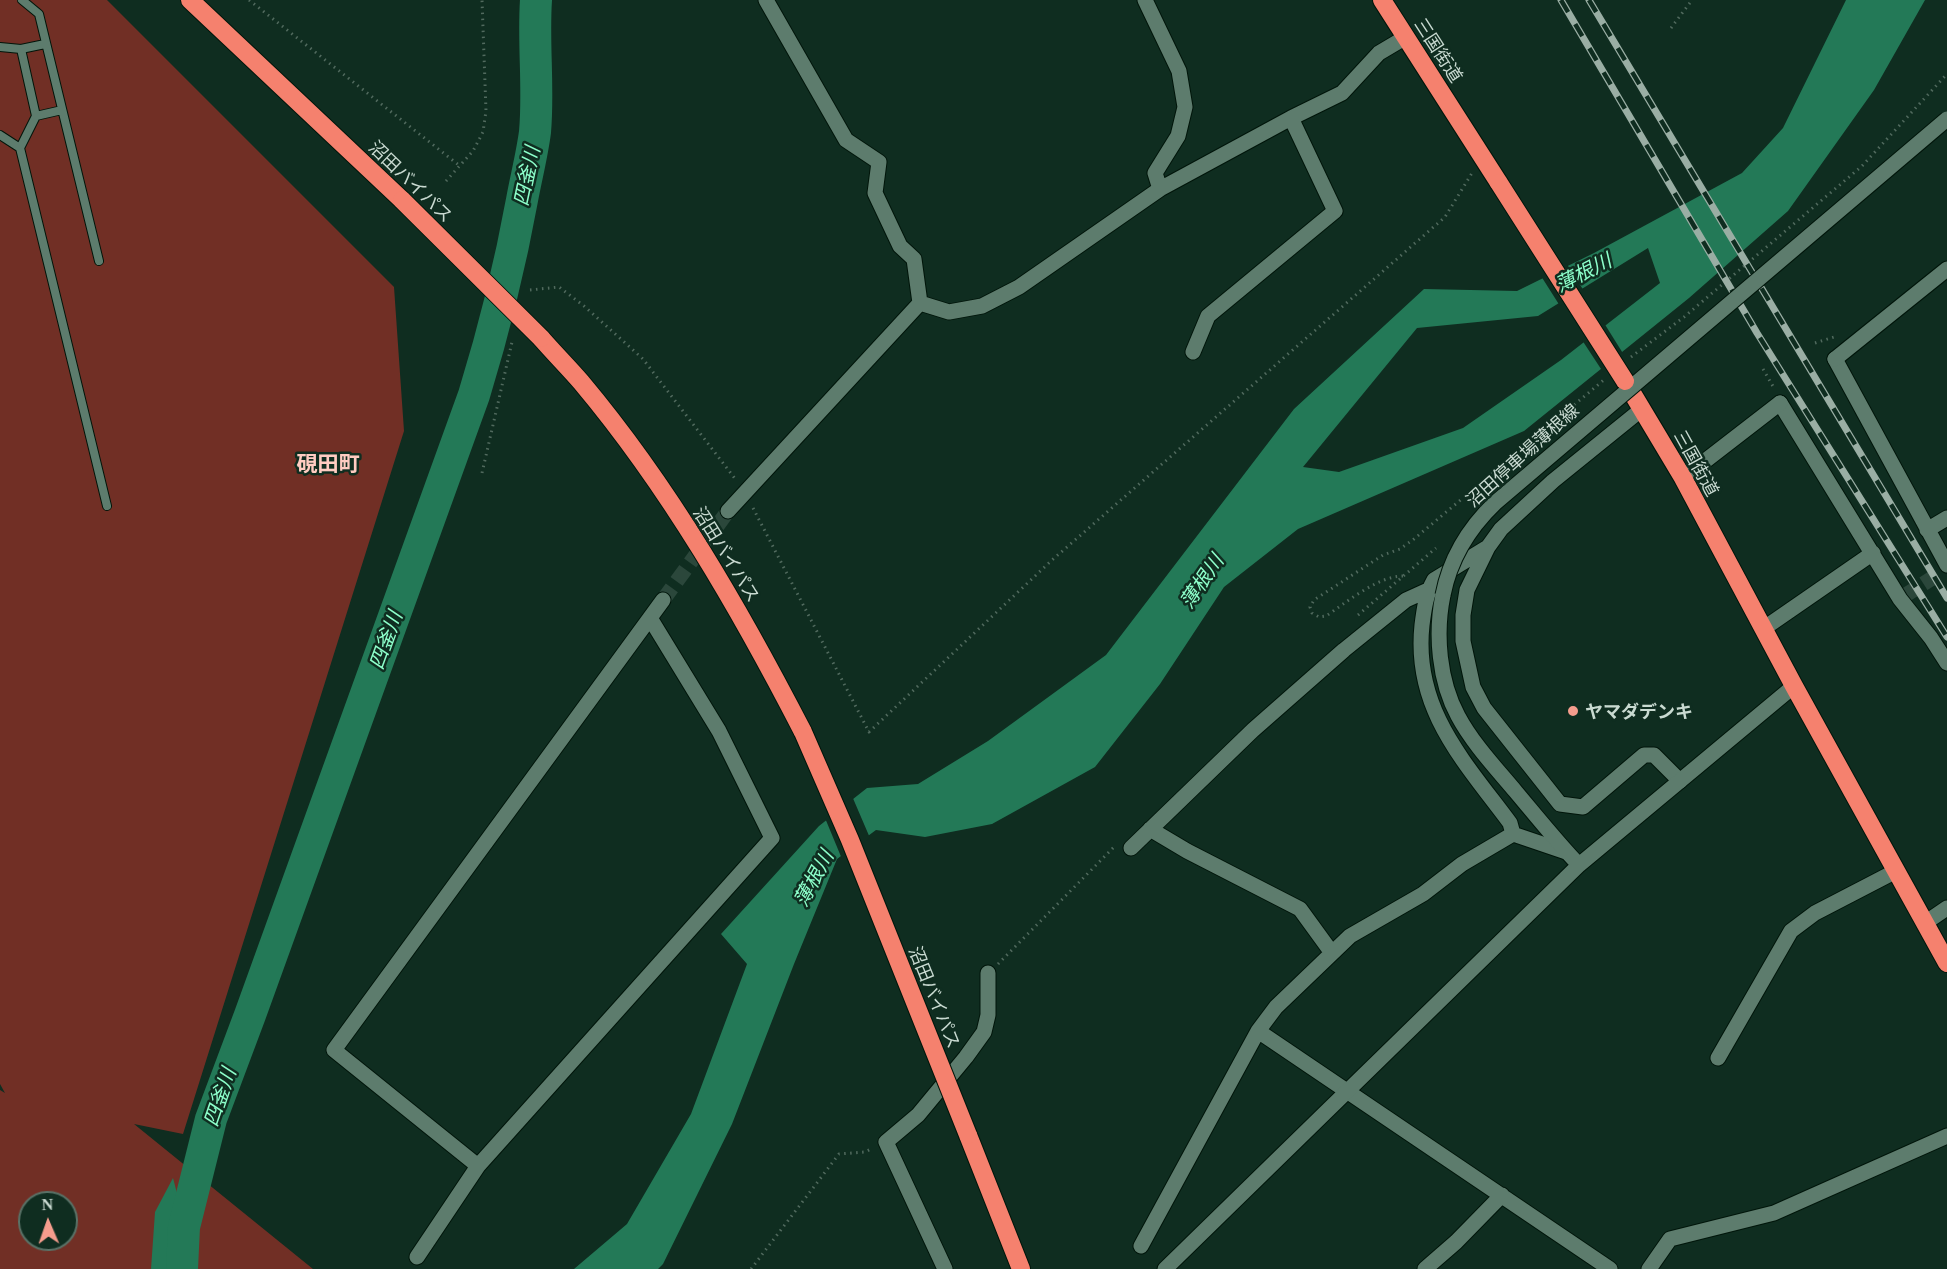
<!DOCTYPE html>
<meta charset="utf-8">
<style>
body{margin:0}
#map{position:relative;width:1947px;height:1269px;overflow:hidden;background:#0f2d20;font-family:Georgia,serif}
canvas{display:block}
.north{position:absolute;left:18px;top:1191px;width:60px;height:60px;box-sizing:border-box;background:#0f2d20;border:2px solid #597267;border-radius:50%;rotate:358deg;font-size:16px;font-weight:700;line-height:24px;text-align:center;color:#c9dad1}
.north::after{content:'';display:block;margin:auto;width:21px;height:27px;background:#f59d8d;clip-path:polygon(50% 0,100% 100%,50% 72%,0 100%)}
</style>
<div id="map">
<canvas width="1947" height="1269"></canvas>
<div class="north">N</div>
</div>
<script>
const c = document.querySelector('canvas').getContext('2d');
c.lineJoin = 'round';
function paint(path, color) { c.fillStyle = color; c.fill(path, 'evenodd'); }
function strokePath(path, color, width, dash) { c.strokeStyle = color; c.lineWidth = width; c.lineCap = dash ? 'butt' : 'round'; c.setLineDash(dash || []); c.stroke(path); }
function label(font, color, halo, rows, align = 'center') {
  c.font = font + ' Georgia,"Noto Sans JP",serif'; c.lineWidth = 5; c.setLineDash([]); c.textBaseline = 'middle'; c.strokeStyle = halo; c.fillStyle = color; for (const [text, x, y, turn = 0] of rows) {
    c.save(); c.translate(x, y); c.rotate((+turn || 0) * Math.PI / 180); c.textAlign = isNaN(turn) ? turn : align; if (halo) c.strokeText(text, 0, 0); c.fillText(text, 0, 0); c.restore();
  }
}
paint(new Path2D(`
 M0,0H107L394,287L404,431L183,1134L134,1124L313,1269H0V1090L5,1093L0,1084ZM30,1203H66V1239H30Z`), '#712f25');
paint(new Path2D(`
 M1846,0H1925L1874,90L1788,211L1689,298L1524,431L1298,529L1224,587L1160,684L1095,767L992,824L925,837L876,830L837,859L794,964L732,1124L663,1264L658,1269H574L627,1224L691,1114L747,964L721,934L819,826L867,788L918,784L988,741L1106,655L1294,409L1424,289L1517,291L1594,253L1742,173L1783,128ZM1648,248L1660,283L1561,360L1463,428L1339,472L1303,467L1417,328L1538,316Z
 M173,1178L178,1197L168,1269H151L155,1212Z`), '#237957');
paint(new Path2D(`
 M1566,263L1584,291L1560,306L1541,276Z
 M1604,323L1624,355L1603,372L1582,340Z
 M852,796L870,838L842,859L825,818Z`), '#0f2d20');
strokePath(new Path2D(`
 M182,1269L184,1227L211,1119L250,1015L474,395C494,330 510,266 522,200C526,178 532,155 535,132C539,88 533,44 536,0`), '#237957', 32);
strokePath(new Path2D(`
 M1904,596L1942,572
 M663,600L728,511`), '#2b473b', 15, [15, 8]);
const lane = new Path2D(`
 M22,0L39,14L99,261
 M0,47L21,49L45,44
 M21,49L36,116L20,148L107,506
 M36,116L62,110
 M0,135L20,148`);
const street = new Path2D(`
 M766,0L846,140L879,162L875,193L900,246L914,259L920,303
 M1145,0L1179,71L1185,107L1178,136L1155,173L1160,189
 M920,303L949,312L982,306L1019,287L1160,189L1291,118L1342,93L1379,53L1406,37
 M1193,352L1208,316L1335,211L1291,118
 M1835,359L1947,565
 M1780,403L1900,599L1931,638L1947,663
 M1642,409L1553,481L1501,529L1488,547L1467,590L1463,615V641L1473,687L1484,708L1560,804L1583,807L1644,755H1654L1680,781
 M728,511L920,303
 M1927,530L1947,518
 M1488,547L1434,580C1426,594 1424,609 1422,625C1413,709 1464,761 1510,823L1513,834
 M1763,629L1873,553
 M1150,829L1187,851L1300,909L1332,953
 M1131,848L1253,730L1344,650L1406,600L1428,590
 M1925,923L1947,908
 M1258,1031L1610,1269
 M1718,1058L1791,931L1815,913L1896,871
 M478,1166L334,1050L663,600
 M1141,1246L1258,1031L1276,1007L1350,936L1423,894L1462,864L1513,834L1566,852
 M417,1257L478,1166L772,838L719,731L650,618
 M945,1269L886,1142L918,1115L966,1057L984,1032L988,1015V973
 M1425,1269L1456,1242L1502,1195
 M1649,1269L1670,1239L1774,1213L1947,1136`);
const secondary = new Path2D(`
 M1835,359L1947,269
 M1683,478L1780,403
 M1443,595C1435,634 1439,681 1458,716C1473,744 1496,768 1516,792C1537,817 1557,842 1579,865
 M1165,1269L1579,865L1794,686`);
const highway = new Path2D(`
 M190,0L402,200
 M1382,0L1499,183
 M541,338C554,353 568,367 581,382C670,488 740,610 803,732
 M1625,381L1683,478L1794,686L1947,963
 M968,1135L1021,1269`);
strokePath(lane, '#00150a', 10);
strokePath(street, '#00150a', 17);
strokePath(secondary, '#00150a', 17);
strokePath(highway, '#00150a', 20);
strokePath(new Path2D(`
 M249,0L460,166
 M1671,28L1692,0
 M446,181L473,151L483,132L486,111L482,0
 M530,290L559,287L584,306L643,359L736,480
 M1815,343L1834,337
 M1631,357L1684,317L1862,166L1947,74
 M1763,369L1774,388
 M482,473L512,342
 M753,508L869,732L1051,561L1445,217L1472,173
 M1403,576C1378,576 1347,602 1326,616L1319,617L1312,613L1310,607L1314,600L1383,555L1400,549L1414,539L1605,379
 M1358,615L1436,548
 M998,964L1114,847
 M751,1269L839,1154L865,1152L871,1149`), '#516a5e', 3, [1.5, 4.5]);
strokePath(lane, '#5d7c6d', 8);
strokePath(street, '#5d7c6d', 15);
strokePath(secondary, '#5d7c6d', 15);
strokePath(highway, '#f5816e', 18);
const rail = new Path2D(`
 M1561,0L1757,333L1947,637
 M1589,0L1947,598`);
strokePath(rail, '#9aaea4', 7);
strokePath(rail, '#0f2d20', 4.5, [14]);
const secondaryBridge = new Path2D(`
 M1443,595C1450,559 1469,528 1495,503L1947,119`);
const highwayBridge = new Path2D(`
 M1499,183L1625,381
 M402,200L541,338
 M803,732L850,840L968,1135`);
strokePath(secondaryBridge, '#00150a', 17, []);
strokePath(highwayBridge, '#00150a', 20, []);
strokePath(secondaryBridge, '#5d7c6d', 15);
strokePath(highwayBridge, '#f5816e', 18);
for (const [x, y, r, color] of [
 [1573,711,6,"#f59d8d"]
]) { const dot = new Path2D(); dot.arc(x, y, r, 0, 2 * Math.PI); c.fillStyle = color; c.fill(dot); strokePath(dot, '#0f2d20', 2); }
label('18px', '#c9dad1', '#0f2d20', [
 ["三国街道",1439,50,57],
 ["沼田バイパス",411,181,44],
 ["沼田停車場薄根線",1522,455,-42],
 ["三国街道",1697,463,61],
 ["沼田バイパス",727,554,58],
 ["沼田バイパス",935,997,68]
]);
label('bold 18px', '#c9dad1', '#0f2d20', [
 ["ヤマダデンキ",1585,711]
], 'left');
label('italic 20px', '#8dffcb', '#0f2d20', [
 ["四釜川",526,176,-78],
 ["薄根川",1583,272,-27],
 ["薄根川",1201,581,-56],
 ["四釜川",385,640,-70],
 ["薄根川",813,878,-62],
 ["四釜川",219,1097,-71]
]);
label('bold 21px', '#ffccc2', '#0f2d20', [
 ["硯田町",328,463]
]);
</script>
